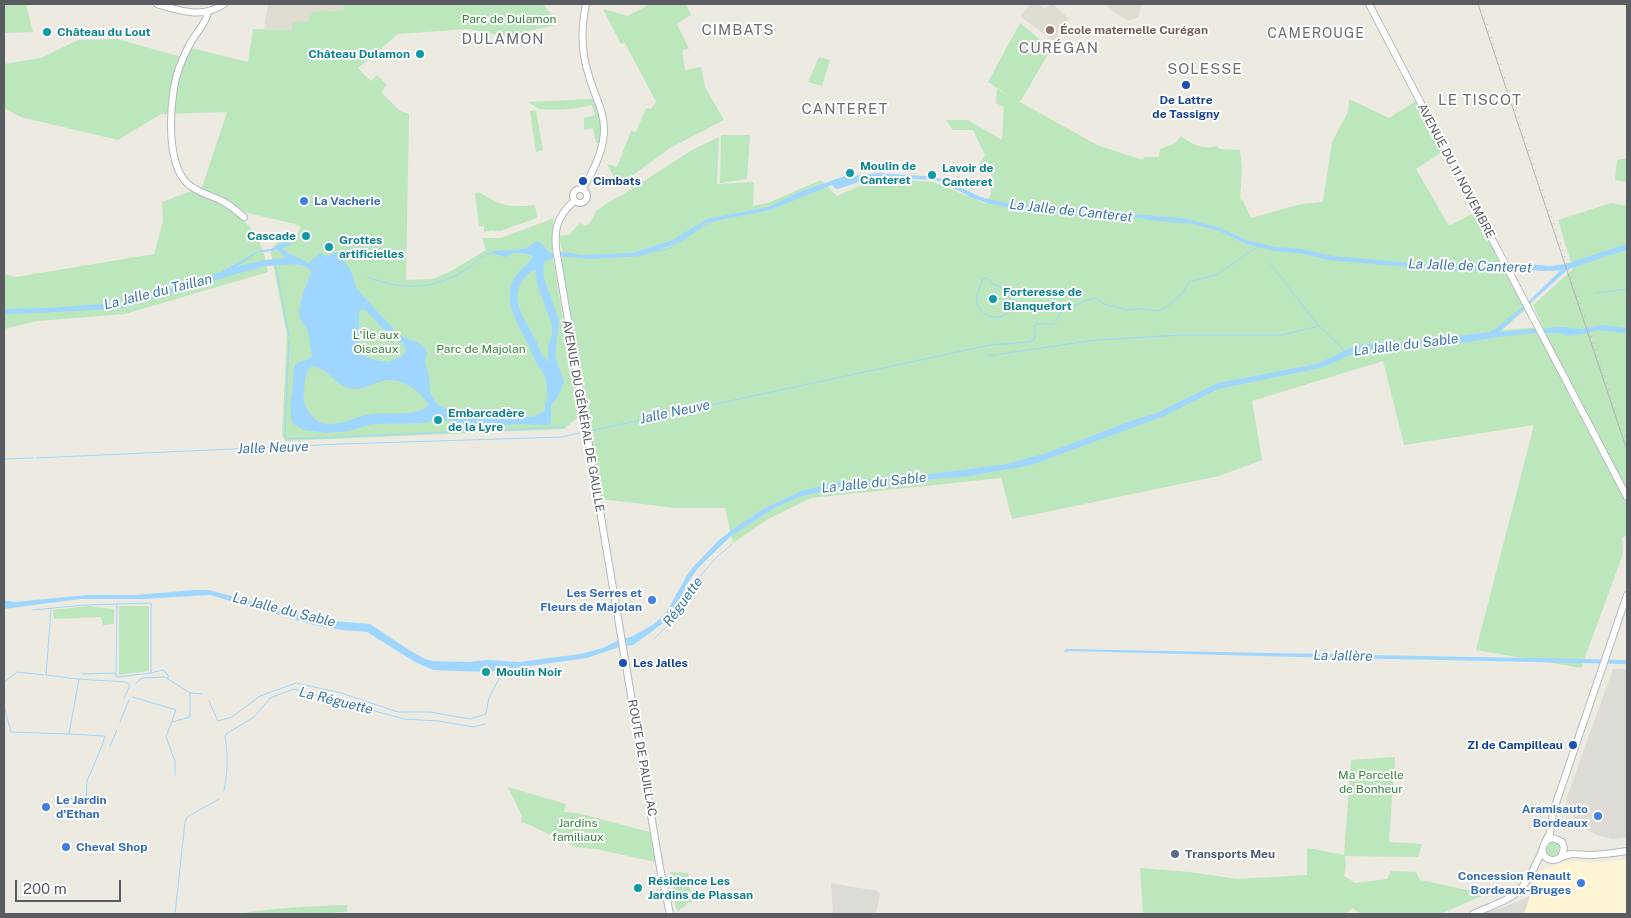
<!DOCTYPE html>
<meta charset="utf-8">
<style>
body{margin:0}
#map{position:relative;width:1631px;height:918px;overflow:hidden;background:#edeae1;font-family:"Public Sans",sans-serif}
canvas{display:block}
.frame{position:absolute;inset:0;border:5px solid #595d62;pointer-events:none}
.scale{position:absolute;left:15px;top:880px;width:106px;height:22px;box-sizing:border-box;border:2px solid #595d62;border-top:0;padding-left:6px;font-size:15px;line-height:18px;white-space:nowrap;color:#595d62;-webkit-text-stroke:4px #fff;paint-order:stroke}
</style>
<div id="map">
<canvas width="1631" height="918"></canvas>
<div class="frame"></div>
<div class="scale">200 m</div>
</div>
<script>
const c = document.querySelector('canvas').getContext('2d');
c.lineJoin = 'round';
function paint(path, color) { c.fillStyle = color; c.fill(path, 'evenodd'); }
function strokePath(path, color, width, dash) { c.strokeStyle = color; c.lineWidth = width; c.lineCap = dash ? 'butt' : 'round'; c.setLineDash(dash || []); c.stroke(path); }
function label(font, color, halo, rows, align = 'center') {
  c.font = font + ' "Public Sans",sans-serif'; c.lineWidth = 4; c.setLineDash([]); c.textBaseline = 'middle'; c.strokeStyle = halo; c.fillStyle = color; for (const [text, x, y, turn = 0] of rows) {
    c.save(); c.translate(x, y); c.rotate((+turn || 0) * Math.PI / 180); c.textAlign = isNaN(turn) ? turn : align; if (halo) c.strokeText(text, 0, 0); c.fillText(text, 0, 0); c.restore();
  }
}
paint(new Path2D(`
 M1571,860L1590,863L1627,860V914H1524L1538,871Z`), '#fff4d4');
paint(new Path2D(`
 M1613,669H1627V837L1613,839L1597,835L1584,828L1573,817L1566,800Z
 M831,883L877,891L880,894L876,914H833Z
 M1530,896L1524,914H1483L1504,907Z`), '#dddbd5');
paint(new Path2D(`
 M268,4H344V10L312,12L307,22L292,30L264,29Z
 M1031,4H1038L1044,8L1053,4L1069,19L1053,41L1020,16Z
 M1105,4H1142L1138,17L1129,21L1117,14Z`), '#dfdcd1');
paint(new Path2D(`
 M4,4H26L33,32L4,33Z
 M344,4H543L554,18L549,21L553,26L504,36L468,29L398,34L358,68L371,81L377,75L387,85L381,92L400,111L409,114L406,280L433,279L451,271L486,250L482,238H501L554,218L552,234V252L573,379L577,418L564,429L285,441L282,435L287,335L271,253C273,241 285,238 296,236L301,227L295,224L243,212L241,218C260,236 263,247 268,272L125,314L37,321L4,329V274L16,277L154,254L163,221L162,202L202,187L227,112L161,114L118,140L21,117L4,108V64L41,58L78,40L117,39L185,58L191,48L248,62L253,29L292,30L293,22H307L312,12L344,10Z
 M650,4H686L691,15L677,24L689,49L682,50L685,70L701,67L705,87L724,120L670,148L629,178L618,184L607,164L617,167L631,131L636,132L646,108L651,109L656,102L625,43L621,44L603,9L628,16Z
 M1020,23L1051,49L1020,102L1097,145L1143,160L1144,157H1159L1160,149L1176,143L1181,136C1191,144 1203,150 1217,146L1220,149L1240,150L1242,170L1240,199L1243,201L1251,218L1301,204L1323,202L1332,142L1348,112L1349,99L1389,118L1417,100L1444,151L1416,169L1449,226L1474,213L1525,310L1502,330L1543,327L1533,305L1573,269L1558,220L1611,203L1627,206V536L1622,537L1623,554L1581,668L1476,650L1534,425L1404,445L1383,361L1252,401L1262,460L1219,476L1012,519L1001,478L811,498L768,519L733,543L725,508H676L593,498L584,439L593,437L587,401L582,388L562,264V250L559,236L569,235L580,223L585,226L590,223L596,211L609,202L624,194L692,150L719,137L717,184L754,182L753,206L768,203L821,180L837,196L877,178L933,182L987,204L991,192L992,174L978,166L985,155L973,130H953L946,120H968L1002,140L1004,107L996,103L997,89L1010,96L988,82Z
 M819,57L830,60L822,86L808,82Z
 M593,99C600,114 602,127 600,143H596L593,128L584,130V118L595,115L592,105C576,109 557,111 540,109C536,108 532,103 526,102Z
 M536,110L543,150L536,152L530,111Z
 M721,135H750L747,179L720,183Z
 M1627,158V182L1615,180L1617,160Z
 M478,192C485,195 490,199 496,202C508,207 521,207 534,205L536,210L537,218L500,231L492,230L484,232V226H479L475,194Z
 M89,606L114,609V624L103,625L101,617L54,619L53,610Z
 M119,606H149V671L119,675Z
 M1395,757L1389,842L1422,844L1418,857L1345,856L1346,866L1344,876L1355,883L1387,879L1391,871L1416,872L1420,880L1486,894L1440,914H1360L1353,908L1345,914H1143L1140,868L1189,872L1238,879L1307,875V848L1344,855L1351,760Z
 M508,787L566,804L564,812L577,813L650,832L655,862L596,849L575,847L530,825L521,822L522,816Z
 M1553,841L1558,843L1561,847L1559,848L1558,854L1553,857C1541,854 1543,845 1553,841Z
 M670,872L688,873L692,902L686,903L685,907L681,908L678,912L676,908Z
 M347,905V912L309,914H236C273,908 310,906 347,905Z`), '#bce6bc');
paint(new Path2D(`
 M878,173L923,176L942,179L981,197L1007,203L1187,219L1220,228L1246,240L1275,247L1301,249L1333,256L1453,267L1519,263L1549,266L1566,264L1627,244V250L1586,262L1567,270L1500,331L1502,332L1512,331L1563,327L1581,329L1601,325L1627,328V333L1597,330L1583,334L1565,336L1563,333H1535L1497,337L1470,342L1363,351C1348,354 1335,363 1320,368L1218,389L1164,416L1031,465L969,476L838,487L799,497L774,508L731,536L698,568L689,581L674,610L663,623L650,633L633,645L619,647L587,658L487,672L433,670L415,662L367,632L343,630L318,626L210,595L142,599H80L4,609V600L14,602L87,595H135L194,590H209L320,620L370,624L409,650L425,659L433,661L468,662L488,660L519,662L580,654L603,648L617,641L633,636L654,624L666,613L687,575L694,566L718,541L733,529L765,508L802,491L837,482L932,474L1007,464L1047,453L1134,420L1157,413L1218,383L1317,364L1357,345L1407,342L1490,332L1495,329L1525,305L1561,270L1545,271L1513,269L1453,271L1329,260L1300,253L1274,251L1247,244L1219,231L1186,222L1006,207L987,203L970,197L945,183L935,180L874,177L838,189H836L832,185L770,210L705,223L690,235L674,244L641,256L592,259L559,256L545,261L543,268L544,279L559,320L555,356L564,382L558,397L551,405V424L545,425L513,424L486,428L439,419L423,423L372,424L348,431L328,433L304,430L292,423L290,404L292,395L294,367C298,359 307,362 312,356L308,331L300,319L299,310L303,293L312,271L304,266L295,264L266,266L236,274L122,308L39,313L4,314V309L50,308L129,302L221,272L251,255L262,250L271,249L282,243H292V245L284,247L283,249L290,254L309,263L320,253L327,257L333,253H337L350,269L357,289L384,319L392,327L395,333L418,343L425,348L427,353L425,362L429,376L430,393L437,404L457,415L479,419L509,414L532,417L545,411V403L548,400C547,393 547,384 545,377C543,371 538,366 535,360C532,356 531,350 529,346C520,326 504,306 512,283C516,271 528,267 533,256L525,253H512L505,257L494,254L492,251C504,251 515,250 527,248C542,235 539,244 550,253L562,252L583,255L633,253L673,240L707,219L768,207L802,191L848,175L853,176ZM277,249L286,258L265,260L236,267L259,252L272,251ZM535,270L538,288L552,325V336L548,345V362C539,354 539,344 533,335C524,318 509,299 523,280C526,276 529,272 535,270ZM362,309L367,311L382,328L402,343L406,350L402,357H398L389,362L375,360L364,356L359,345V313L360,310ZM312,366C317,368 322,369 326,372C333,377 339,386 348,388C365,392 373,381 389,380C404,379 423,393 429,406C414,417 391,412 373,414C352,416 324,437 309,412C304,404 303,400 304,391C305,382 304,372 312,366Z
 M1066,649L1627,660V664L1298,657L1072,651L1063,652Z`), '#9ed6ff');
strokePath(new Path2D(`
 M1145,219L1188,223
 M651,252L669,249L702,227L716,220
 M1270,263L1317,324L1345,351
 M276,266L289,336
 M1449,267H1463
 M1574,267L1603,257
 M1512,269L1530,270
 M1552,270H1560
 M368,277C402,291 437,290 468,268C475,263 484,252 494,253
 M1596,293L1627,289
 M1008,313C997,321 986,317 978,307C974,293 980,291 982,280L985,278L989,279L993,284L1007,290L1012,301L1010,310
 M289,341L285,435L286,439L565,427
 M1000,354L1096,340L1182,335H1282L1319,326
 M987,355H995
 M590,431L990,345L1028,342L1034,340L1035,334L1034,326L1037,324C1059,322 1050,331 1063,309C1075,307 1085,299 1096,298L1104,304L1127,310L1141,309L1159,311L1168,306L1184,291L1189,282L1218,274L1252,250L1260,247
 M36,458L341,444L561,437L584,432
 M4,459L33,458
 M33,610L85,605L151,603V673
 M51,610L46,675L77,679L126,682L130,685L124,698
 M654,639L674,619L686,601L694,583L716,558L732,544
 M116,672L117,604
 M82,674L116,673V676L118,677L151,673L163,670L168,675V679
 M4,682L17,672L44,675
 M136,683L142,678L165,677L190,693L202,694
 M133,697L176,710L166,737L175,761V775
 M209,701L218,721L232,717L260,696L296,683L341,693L398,712H430L470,719L486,714L489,698L503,671L507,669
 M4,706L11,732L69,734
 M120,722L129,700
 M172,722L190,717V693
 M110,746L117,730
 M224,791C228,770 228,756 225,736L226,734L254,717L270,698L294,689L404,719L439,721L473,727L485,724
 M65,796L86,805L87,781L102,746L105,736L69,734L79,679
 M175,914L185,822L187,817L219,799`), '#9ed6ff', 1);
const secondary = new Path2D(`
 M157,4C181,11 202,19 224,4
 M1369,4L1627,497
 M208,12C207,22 196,33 191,42C187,49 184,56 181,63C169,89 164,164 188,184C198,193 211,195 222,201C230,205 237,211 244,217
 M573 196a7 7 0 1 1 14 0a7 7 0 1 1-14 0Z
 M582,189C593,172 603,153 604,132C605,112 594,95 589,76C581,53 581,28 586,4
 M574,201C558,216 554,227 556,249L660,868L670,914
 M1546,840L1550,833L1553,812L1627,595
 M1561,857L1564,848L1562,842L1553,838C1538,841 1540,861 1554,860C1561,859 1565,854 1572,854C1578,854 1583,855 1588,855C1601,855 1614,853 1627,851
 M1473,914C1502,901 1519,900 1534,868C1536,862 1541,856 1542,850`);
strokePath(secondary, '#b4b8be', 8);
strokePath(secondary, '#fff', 6);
strokePath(new Path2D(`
 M1478,4L1627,450`), '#b2b3b3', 1);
strokePath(new Path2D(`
 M1480,4L1627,443`), '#b2b3b3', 1, [1, 6]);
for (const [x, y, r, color] of [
 [1050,30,5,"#8d6e63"],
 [47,32,5,"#0f9aa8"],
 [420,54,5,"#0f9aa8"],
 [1186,85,5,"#1a4fb4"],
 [850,173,5,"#0f9aa8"],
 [932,175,5,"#0f9aa8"],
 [583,181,5,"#1a4fb4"],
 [304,201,5,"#3f7fe0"],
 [306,236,5,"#0f9aa8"],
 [329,247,5,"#0f9aa8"],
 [993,299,5,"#0f9aa8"],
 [438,420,5,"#0f9aa8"],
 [652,600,5,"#3f7fe0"],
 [623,663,5,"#1a4fb4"],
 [486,672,5,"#0f9aa8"],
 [1573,745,5,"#1a4fb4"],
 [46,807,5,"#3f7fe0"],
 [1598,816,5,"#3f7fe0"],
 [66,847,5,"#3f7fe0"],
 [1175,854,5,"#5c6f8a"],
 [1581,883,5,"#3f7fe0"],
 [638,888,5,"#0f9aa8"]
]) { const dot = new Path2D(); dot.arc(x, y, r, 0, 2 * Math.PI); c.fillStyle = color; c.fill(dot); strokePath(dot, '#fff', 2); }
label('12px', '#338736', '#fff', [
 ["Parc de Dulamon",509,19],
 ["L'Île aux",376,335],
 ["Oiseaux",376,349],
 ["Parc de Majolan",481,349],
 ["Ma Parcelle",1371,775],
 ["de Bonheur",1371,789],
 ["Jardins",578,823],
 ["familiaux",578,837]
]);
label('bold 12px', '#785e54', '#fff', [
 ["École maternelle Curégan",1060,30]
], 'left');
label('bold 12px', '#0d838f', '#fff', [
 ["Château du Lout",57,32],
 ["Château Dulamon",410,54,"right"],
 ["Moulin de",860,166],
 ["Canteret",860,180],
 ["Lavoir de",942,168],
 ["Canteret",942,182],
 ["Cascade",296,236,"right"],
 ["Grottes",339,240],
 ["artificielles",339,254],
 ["Forteresse de",1003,292],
 ["Blanquefort",1003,306],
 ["Embarcadère",448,413],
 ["de la Lyre",448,427],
 ["Moulin Noir",496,672],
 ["Résidence Les",648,881],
 ["Jardins de Plassan",648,895]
], 'left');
label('bold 12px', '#164399', '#fff', [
 ["De Lattre",1186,100,"center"],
 ["de Tassigny",1186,114,"center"],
 ["Cimbats",593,181],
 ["Les Jalles",633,663],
 ["ZI de Campilleau",1563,745,"right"]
], 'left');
label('12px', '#595d62', '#fff', [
 ["AVENUE DU 11 NOVEMBRE",1456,171,62],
 ["AVENUE DU GÉNÉRAL DE GAULLE",583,416,80],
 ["ROUTE DE PAUILLAC",642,758,80]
]);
label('bold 12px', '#366cbe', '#fff', [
 ["La Vacherie",314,201],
 ["Les Serres et",642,593,"right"],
 ["Fleurs de Majolan",642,607,"right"],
 ["Le Jardin",56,800],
 ["d'Ethan",56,814],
 ["Aramisauto",1588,809,"right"],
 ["Bordeaux",1588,823,"right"],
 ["Cheval Shop",76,847],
 ["Concession Renault",1571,876,"right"],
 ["Bordeaux-Bruges",1571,890,"right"]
], 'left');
label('bold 12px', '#4e5e75', '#fff', [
 ["Transports Meu",1185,854]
], 'left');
c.letterSpacing = '1px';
label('14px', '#6a6f74', '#fff', [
 ["CAMEROUGE",1316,34]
]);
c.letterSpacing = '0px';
label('italic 14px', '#3a77b3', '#fff', [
 ["La Jalle de Canteret",1071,211,6],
 ["La Jalle de Canteret",1470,266,2],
 ["La Jalle du Taillan",158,292,-14],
 ["La Jalle du Sable",1406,345,-7],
 ["Jalle Neuve",675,412,-12],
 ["Jalle Neuve",273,448,-2],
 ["La Jalle du Sable",874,483,-6],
 ["Réguette",683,602,-54],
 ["La Jalle du Sable",284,610,14],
 ["La Jallère",1343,656,1],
 ["La Réguette",336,701,14]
]);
c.letterSpacing = '1px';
label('15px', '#6a6f74', '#fff', [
 ["CIMBATS",738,30],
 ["DULAMON",503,39],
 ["CURÉGAN",1059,48],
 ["SOLESSE",1205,69],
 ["LE TISCOT",1480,100],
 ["CANTERET",845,109]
]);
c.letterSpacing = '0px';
</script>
